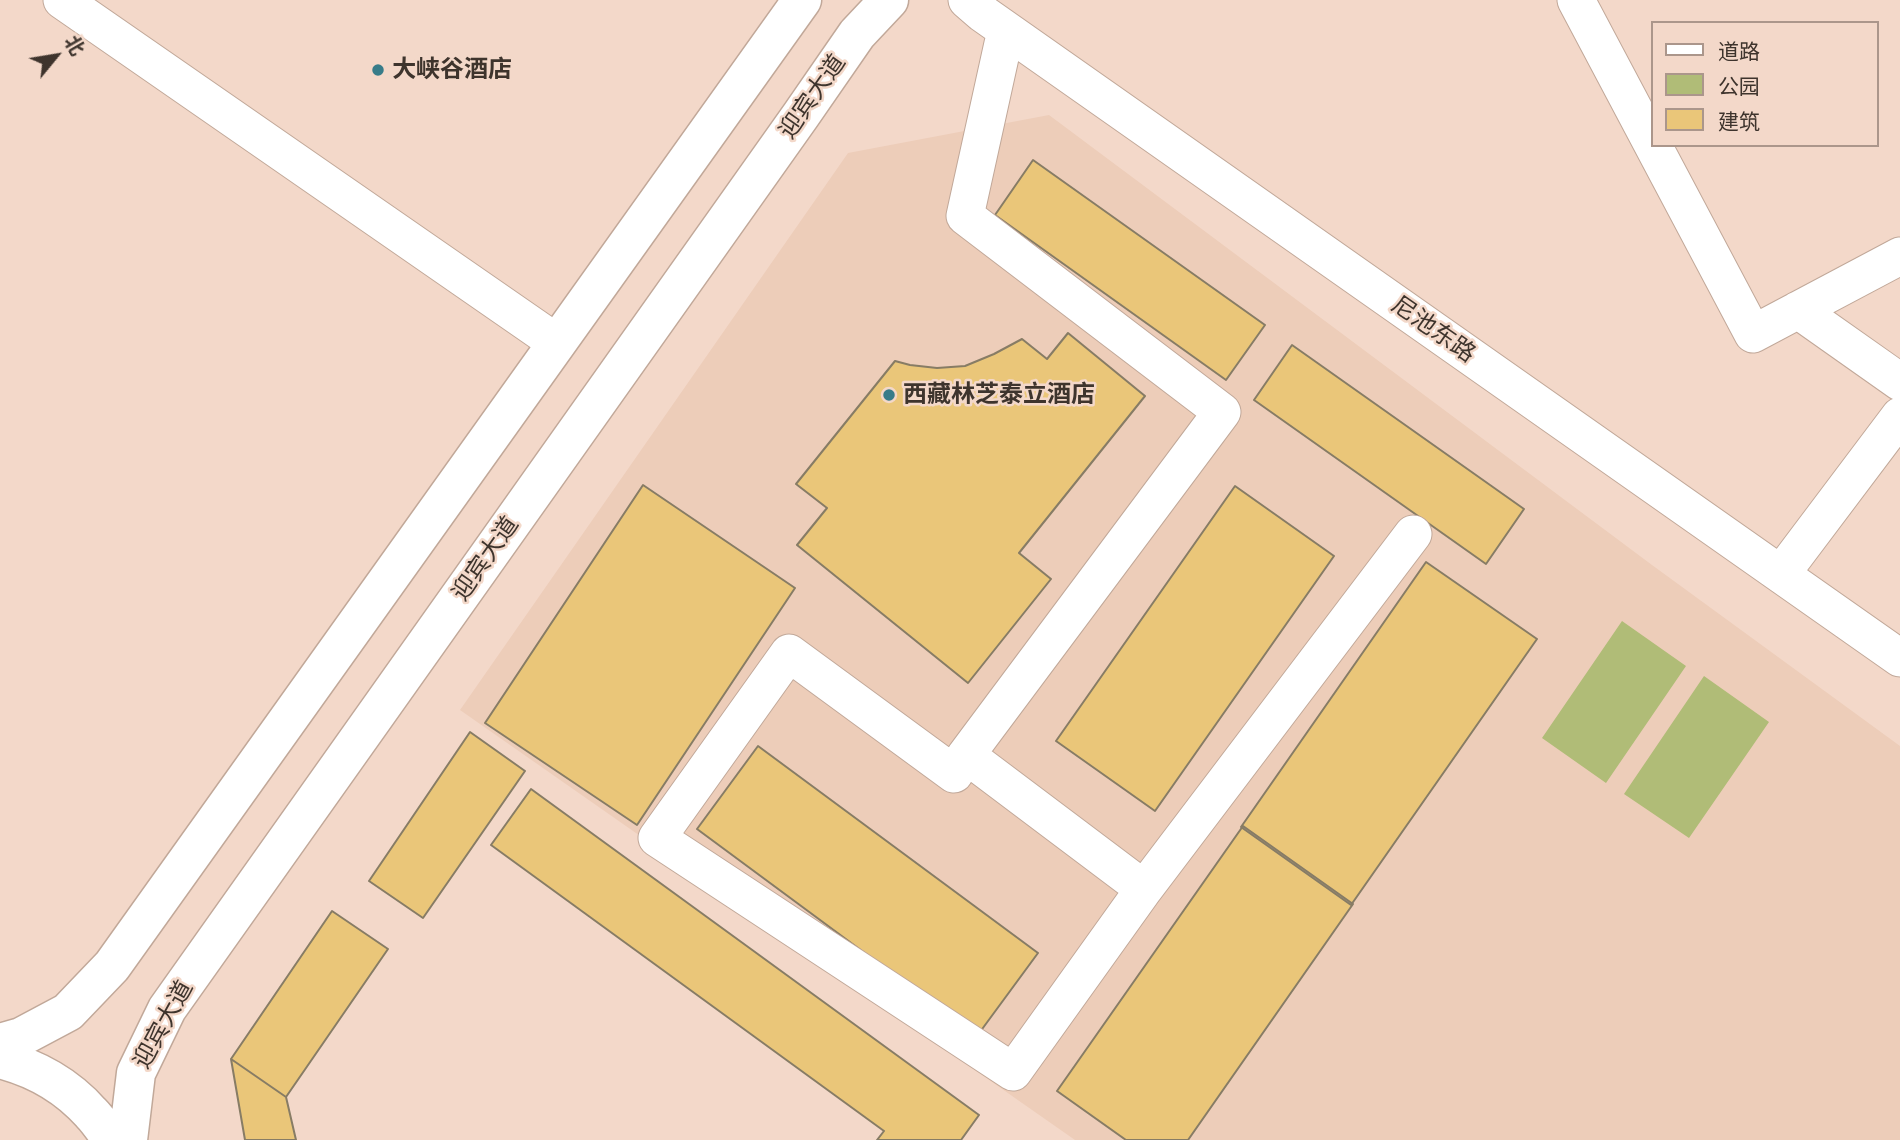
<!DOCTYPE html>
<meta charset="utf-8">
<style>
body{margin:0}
#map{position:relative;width:1900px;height:1140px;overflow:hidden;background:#f3d8c9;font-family:"Fira Sans","Noto Sans SC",sans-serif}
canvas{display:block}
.legend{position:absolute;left:1651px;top:21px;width:228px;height:126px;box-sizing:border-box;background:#f3d8c9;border:2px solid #ab968b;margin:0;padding:9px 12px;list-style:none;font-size:21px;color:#3e342d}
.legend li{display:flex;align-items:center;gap:14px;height:35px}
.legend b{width:35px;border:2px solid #ab968b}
.north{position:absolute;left:21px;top:21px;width:70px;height:70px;-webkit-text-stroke:5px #f3d8c9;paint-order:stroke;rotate:60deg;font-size:19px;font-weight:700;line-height:28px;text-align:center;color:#3e342d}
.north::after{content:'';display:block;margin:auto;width:24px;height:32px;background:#3e342d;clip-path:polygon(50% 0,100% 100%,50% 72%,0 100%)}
</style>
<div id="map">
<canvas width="1900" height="1140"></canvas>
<ul class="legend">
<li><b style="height:9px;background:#fff"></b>道路</li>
<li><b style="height:19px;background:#b0bc77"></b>公园</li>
<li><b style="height:19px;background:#eac679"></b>建筑</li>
</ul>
<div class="north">北</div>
</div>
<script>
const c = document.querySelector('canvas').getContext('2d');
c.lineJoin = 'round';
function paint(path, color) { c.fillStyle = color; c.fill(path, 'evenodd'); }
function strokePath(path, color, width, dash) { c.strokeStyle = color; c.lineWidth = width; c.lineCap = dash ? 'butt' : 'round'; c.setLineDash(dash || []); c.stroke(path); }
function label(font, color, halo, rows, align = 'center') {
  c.font = font + ' "Fira Sans","Noto Sans SC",sans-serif'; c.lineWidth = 5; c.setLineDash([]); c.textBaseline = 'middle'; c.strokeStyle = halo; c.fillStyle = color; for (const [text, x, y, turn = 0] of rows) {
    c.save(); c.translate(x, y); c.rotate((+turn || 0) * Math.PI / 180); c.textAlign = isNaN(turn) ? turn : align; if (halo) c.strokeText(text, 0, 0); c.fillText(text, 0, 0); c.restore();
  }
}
paint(new Path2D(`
 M1049,115L1652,565L1900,746V1140H1075L460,710L848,153Z`), '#edcdb9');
paint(new Path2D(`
 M1622,621L1686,666L1606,783L1542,738Z
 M1704,676L1769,722L1689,838L1624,794Z`), '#b0bc77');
const building = new Path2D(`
 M1033,160L1265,325L1226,380L995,215Z
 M1068,333L1145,396L1019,553L1051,579L968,683L797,545L827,508L796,484L895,361L910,365L937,368L965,366L994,354L1022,339L1047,359Z
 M1292,345L1524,509L1486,564L1254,400Z
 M643,485L795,588L637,825L485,723Z
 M1235,486L1334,556L1155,811L1056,741Z
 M1426,562L1537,639L1351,905L1241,827Z
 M470,732L525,771L423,918L369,881Z
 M758,746L1038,953L977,1036L697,829Z
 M531,789L979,1115L961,1140H877L884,1131L491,845Z
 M1243,826L1353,904L1188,1140H1126L1057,1091Z
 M332,911L388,949L286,1097L231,1059Z
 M231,1059L286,1097L296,1140H245Z`);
paint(building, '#eac679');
strokePath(building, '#877c65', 2);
const minor = new Path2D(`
 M62,0L557,343
 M967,0L982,13L1900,658
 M1576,0L1753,334L1900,256
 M1006,30L965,216L1222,412L966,755L1144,889L1413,534
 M1798,310L1900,382
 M1781,574L1900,416
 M966,755L954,774L789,653L657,838L1013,1072L1144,889`);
const major = new Path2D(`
 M0,1043L21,1037L68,1012L112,966L802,0
 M0,1059C35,1068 67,1086 91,1113C99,1121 105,1131 112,1140
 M128,1140L136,1073L167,1009L801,115L857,34L889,0`);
strokePath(minor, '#c1a899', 39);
strokePath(major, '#c1a899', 41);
strokePath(minor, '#fff', 37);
strokePath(major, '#fff', 38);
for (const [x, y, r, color] of [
 [378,70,7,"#377c89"],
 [889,395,7,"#377c89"]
]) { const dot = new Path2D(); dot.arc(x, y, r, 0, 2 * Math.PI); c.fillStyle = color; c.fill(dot); strokePath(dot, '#f3d8c9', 2.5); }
label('bold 24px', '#3e342d', '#f3d8c9', [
 ["大峡谷酒店",392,70],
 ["西藏林芝泰立酒店",903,395]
], 'left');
label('24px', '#3e342d', '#f3d8c9', [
 ["迎宾大道",813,97,-55],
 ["尼池东路",1433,330,35],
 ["迎宾大道",486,559,-55],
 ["迎宾大道",164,1025,-61]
]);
</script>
